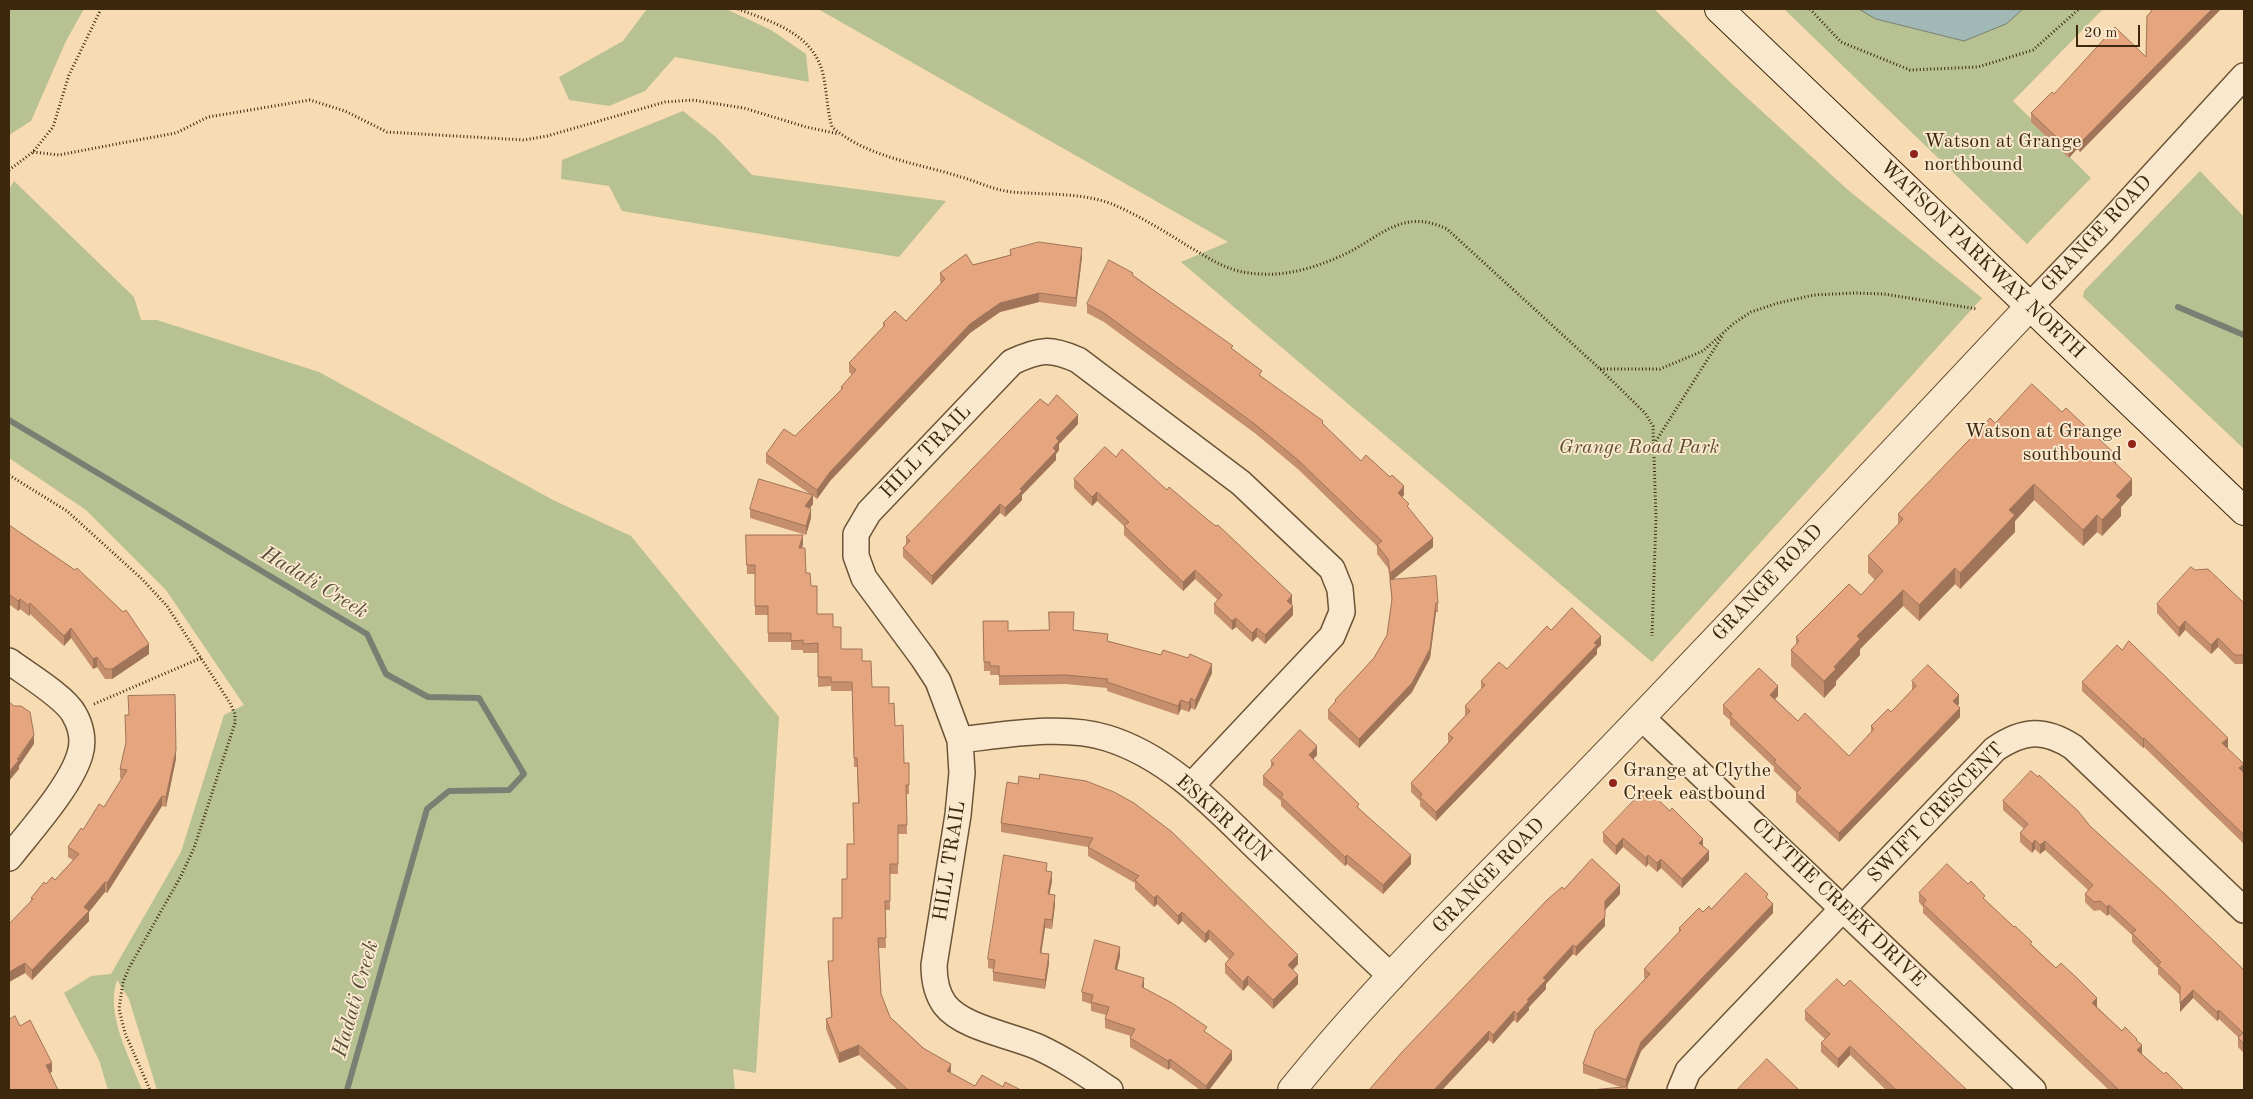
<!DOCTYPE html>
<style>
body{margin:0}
#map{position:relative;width:2253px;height:1099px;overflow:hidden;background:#f7dbb3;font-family:"Old Standard TT",serif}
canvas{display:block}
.frame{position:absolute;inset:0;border:10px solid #3e280d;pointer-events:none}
.scale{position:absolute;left:2076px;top:25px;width:64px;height:22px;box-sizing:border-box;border:2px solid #3e280d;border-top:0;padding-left:6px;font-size:15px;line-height:18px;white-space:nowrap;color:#3e280d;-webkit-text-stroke:4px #fae8ce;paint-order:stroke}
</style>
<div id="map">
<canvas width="2253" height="1099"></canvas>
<div class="frame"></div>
<div class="scale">20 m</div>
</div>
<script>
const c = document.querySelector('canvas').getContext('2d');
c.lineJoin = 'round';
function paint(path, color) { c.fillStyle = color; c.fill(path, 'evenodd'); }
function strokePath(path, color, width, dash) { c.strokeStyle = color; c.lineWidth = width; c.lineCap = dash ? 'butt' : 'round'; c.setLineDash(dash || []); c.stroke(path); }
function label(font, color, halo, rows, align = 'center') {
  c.font = font + ' "Old Standard TT",serif'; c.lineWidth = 4; c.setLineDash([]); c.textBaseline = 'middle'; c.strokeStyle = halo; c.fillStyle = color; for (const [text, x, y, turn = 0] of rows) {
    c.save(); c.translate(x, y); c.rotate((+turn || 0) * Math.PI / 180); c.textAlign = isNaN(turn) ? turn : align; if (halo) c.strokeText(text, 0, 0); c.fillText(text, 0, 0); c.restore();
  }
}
paint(new Path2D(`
 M9,9H84L66,41L31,121L9,135Z
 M647,9H726L771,30L806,54L809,82L675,57L645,91L609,106L569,100L559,77L623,41Z
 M818,9H1654L1731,83L1848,190L1982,298L1652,662L1181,262L1228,242Z
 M1784,9H2103L2013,101L2091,178L2027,244Z
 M683,111L716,137L752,175L946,201L899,257L622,211L609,186L561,179L562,160Z
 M2200,171L2244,217V449L2083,297L2084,291Z
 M14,181L134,297L141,320H157L319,372L553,500L631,536L779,717L756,1073L733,1069L735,1090H157L129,999L117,980C105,1014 130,1058 142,1090H108L99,1060L64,993L91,976L111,974L181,852L224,715L244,705L166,590L86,510L9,458V189Z`), '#b7c191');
const water = new Path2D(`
 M1859,9H2023L2006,24L1964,41L1876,19Z`);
paint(water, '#a0b9b6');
strokePath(water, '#797f72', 1);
strokePath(new Path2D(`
 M2178,307L2244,335
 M9,420L367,634L386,674L428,697L479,698L524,774L509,790L449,791L427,809L347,1090`), '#797f72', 6);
const minor = new Path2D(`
 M2030,306L2102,231L2244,76
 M9,661C25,673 65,697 74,714C81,726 84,741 80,754C71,786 30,831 9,858
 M1641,717L2033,1090
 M960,740C1004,735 1064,724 1107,738C1172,758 1218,811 1266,857C1308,897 1349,937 1392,977
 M1110,1090C1086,1074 1064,1059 1038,1047C1011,1035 963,1028 945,1005C936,993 934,979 934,965L958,815L962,773L960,740L938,681L923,658L864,578L856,556V534L869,512L1012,362C1040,349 1050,348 1078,360L1241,483L1332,569L1340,589L1342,612L1332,636L1192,785
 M1680,1090L1688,1071L1995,749C2023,730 2044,728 2073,747L2244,910`);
const tertiary = new Path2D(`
 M1292,1090C1381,979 1485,880 1583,778C1733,622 1882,464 2030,306`);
const secondary = new Path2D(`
 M1719,9L2244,511`);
strokePath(minor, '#6c5536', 28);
strokePath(tertiary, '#6c5536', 30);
strokePath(secondary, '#3e280d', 30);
strokePath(new Path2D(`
 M738,9C772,22 813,33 823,74C827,92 827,110 832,127C868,158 918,163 961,177C979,182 993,190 1012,192C1045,195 1080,192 1112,204C1138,215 1164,231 1188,246C1214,261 1229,273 1261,274C1288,276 1316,267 1341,256C1381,238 1401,207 1447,229L1600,369L1645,413L1653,426L1656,518L1652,636
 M1810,9L1841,42L1910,70L1978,67L2033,50L2079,9
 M33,152L59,155L127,142L176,133L208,117L310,100L345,111L387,132L524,140L547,136L665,102L692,100L744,108L806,127L839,134
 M9,170L33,152L53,127L69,75L101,9
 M1600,369H1660L1703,351L1733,324L1751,312L1778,303L1814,295L1854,293L1884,294L1977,309
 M1654,444L1723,335
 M9,475L67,511L142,579L167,606L230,703L235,714V723L194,848L181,876L130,966L123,982L119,1009L125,1033L150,1090
 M94,704L201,658`), '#3e280d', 3, [1, 2.5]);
strokePath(minor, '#fae8ce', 25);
strokePath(tertiary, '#fae8ce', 28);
strokePath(secondary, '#fae8ce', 28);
paint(new Path2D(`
 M2151,9H2221L2080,152L2077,149L2069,158L2031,122V113L2054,94L2146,57Z
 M1010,250L1082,257L1076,307L1039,302L1000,312L970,333L830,481L817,499L813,496V504L810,508L811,518L806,535L750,518V509L810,494L766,463V454L795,436L841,390V387L852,375L849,372V363L883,327V323L906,321L941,283L940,282V273L1010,255Z
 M1133,275L1233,350L1262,377L1323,424L1361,461L1404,495L1402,497L1433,547L1392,580L1438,603V612H1436L1430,658L1412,692L1359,748L1328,719V710L1335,703V700L1374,658L1387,635L1392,603L1390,581V582L1388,568L1377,554V546L1299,470L1256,434L1104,322L1087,313V304Z
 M1048,405L1078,424L1059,444V450L1056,454V460L1022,495V500L1005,517L1000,513L932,585L903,557V548L906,544V537Z
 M1995,423L2116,464L2132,495L2121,507V516L2102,536L2097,532L2083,546L2034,500L2015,521V532L1960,589L1955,584L1919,621L1903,606L1860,649V655L1836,681V685L1824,698L1791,666V650L1796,645V637L1861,595L1875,580L1868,573V556L1898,525V514Z
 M1116,457L1292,604V605L1293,615L1265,644L1257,637L1252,642L1236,627L1232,630L1214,613V604L1218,600L1195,579L1183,591L1124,535V526L1097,501L1092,506L1074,488V479Z
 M9,525L149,654L112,679H105L97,667L93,669L71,638L64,646L30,614L29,616L20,609L18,611L9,604Z
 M746,535L803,544L802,548L806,573L811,586L817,614L833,627L841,649L862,661L872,687L889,704L904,763H909V794H906L907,834H898V874H890V910H885L886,948H878L881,994L890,1017L951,1073L975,1086L1003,1087L1021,1090H898L859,1055L839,1063L826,1029V1019L831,1017L828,961H833L842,918L847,879L854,844L858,803L857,767H854L852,691H831V686L818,687V653H803V650H791V642H768V615H755V574H747Z
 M2195,570L2244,603V664H2235L2218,647L2211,654L2185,630L2179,637L2157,613V604Z
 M983,630L1008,631L1073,630L1212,673L1195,710L1191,708L1189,712L1181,709L1178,715L1107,691V688L1066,684L999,685V675H990V671H984Z
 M1551,630L1601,645L1597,649V654L1436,821L1420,806V801L1411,792V783L1448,743V734L1465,716V706L1481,689V681L1507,669Z
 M1912,681L1959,704L1957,706L1960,717L1839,842L1796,802V792L1774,771V767L1730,725V720L1723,714V705L1778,696L1775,699L1798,721L1849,756L1871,732V726L1891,712L1912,690Z
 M2082,682L2228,747L2227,748L2244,773V844L2144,747L2143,748L2082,691Z
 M1317,755L1313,759L1411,864L1383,894L1347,864L1345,866L1281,806V801L1263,785V776L1271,767V761Z
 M176,759L166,807L162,806L107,893L105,892L89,912V921L32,980L25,973L9,982L31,900V898L55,880L73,860L68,857V847L104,807L122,779L120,778V769Z
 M1007,782L1298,964L1293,970L1298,984L1273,1009L1248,985L1243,991L1225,973V964L1229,959L1209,939L1205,943L1182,921L1178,925L1157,904L1154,907L1135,889V883L1088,856V847L1001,832V823Z
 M2003,801L2090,826L2244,970V1053L2238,1047V1037L2219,1019L2217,1021L2193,998L2180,1012V995L2158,974V968L2132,942V935L2109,914L2107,916L2100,910L2094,911L2085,902V894L2088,890L2045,850L2040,854L2035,849L2032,853L2020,842V833L2024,829L2003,810Z
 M1603,833L1703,846L1709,860L1682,888L1661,868L1657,872L1648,864L1646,867L1623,847L1616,855L1603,842Z
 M1047,872L1052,881L1049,894L1055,904L1052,929L1045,928L1041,953L1049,963L1045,989L993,981V969L988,968V959Z
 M1564,889L1620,894L1605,910V926L1576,956L1573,954L1546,984V989L1529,1007V1010L1517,1023L1514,1020L1493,1044L1489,1040L1442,1090H1369Z
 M1919,893L1985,900L2122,1031L2137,1041L2142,1054L2164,1074L2184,1090H2109L1923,913V907L1919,902Z
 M1768,899L1773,913L1641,1051L1627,1088H1623L1583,1073V1064L1645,978H1644V969L1679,933V928L1703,912L1711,909Z
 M1120,956L1117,969L1144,987V988L1207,1033L1232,1060L1209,1090H1200L1170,1068L1168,1070L1130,1047V1038L1131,1036L1105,1028V1019L1106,1015L1091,1011V1004L1082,1001V992Z
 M1844,986L1967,1090H1886L1850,1055L1838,1068L1821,1052V1043L1825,1039L1805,1020V1011Z`), '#c58e6d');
paint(new Path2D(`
 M2212,9H2221L2080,152V143Z
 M2077,140V149L2069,158V149Z
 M1082,248V257L1076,307V298Z
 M1039,293V302L1000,312L970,333L830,481L817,499V490L830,472L970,324L1000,303Z
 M1078,415V424L1059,444V450L1056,454V460L1022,495V500L1005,517V508L1020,489L1053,448L1056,438Z
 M2116,455V472L2112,460Z
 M2132,479V495L2121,507V516L2102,536V520L2116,496Z
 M2034,484V500L2015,521V532L1960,589V573L2009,510Z
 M1404,486V495L1398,502V493Z
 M1097,492V501L1092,506V497Z
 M813,495V504L805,515V506Z
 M1000,504V513L932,585V576Z
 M811,509V518L806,535V526Z
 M2097,515V532L2083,546V530Z
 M803,535V544L799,557V548Z
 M1433,538V547L1390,582V573Z
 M1955,568V584L1919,621V605Z
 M1195,570V579L1183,591V582Z
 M1903,590V606L1860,649V655L1836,681V685L1824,698V681L1834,667L1857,636Z
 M1292,595V604L1287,610V601Z
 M20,599V609L18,611V601Z
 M30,603V614L29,616V606Z
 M1436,603V612L1430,658L1412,692L1359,748V739Z
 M1293,606V615L1265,644V635Z
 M1236,618V627L1232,630V621Z
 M2185,621V630L2179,637V628Z
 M71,628V638L64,646V636Z
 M1257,628V637L1252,642V633Z
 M1601,636V645L1597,649V654L1436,821V812Z
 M2218,638V647L2211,654V645Z
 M149,644V654L112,679V669Z
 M97,657V667L93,669V659Z
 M1212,664V673L1195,710V701Z
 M1778,686V696L1770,704V695Z
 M1959,695V704L1953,710V701Z
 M1191,698V708L1189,712V703Z
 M1181,700V709L1178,715V706Z
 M1960,708V717L1839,842V833Z
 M34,735V744L19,766V769L9,781V772Z
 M2144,738V747L2143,748V739Z
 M2228,738V747L2222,752V743Z
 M1317,746V755L1309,764V755Z
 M176,750V759L166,807V797Z
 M2244,764V773L2239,768Z
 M162,796V806L107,893V883Z
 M1623,838V847L1616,855V846Z
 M1703,839V848L1699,843Z
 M2035,840V849L2032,853V844Z
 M2045,841V850L2040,854V845Z
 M1709,851V860L1682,888V879Z
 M1347,855V864L1345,866V857Z
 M1411,855V864L1383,894V885Z
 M1648,855V864L1646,867V858Z
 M1661,859V868L1657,872V863Z
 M1052,872V881L1048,903V894Z
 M105,882V892L89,912V921L32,980V970Z
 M1620,885V894L1605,910V901Z
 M1055,895V904L1052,929V920Z
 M1157,895V904L1154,907V898Z
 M1773,904V913L1641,1051L1626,1089V1080L1641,1042Z
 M2109,905V914L2107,916V907Z
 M1182,912V921L1178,925V916Z
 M1605,917V926L1576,956V947Z
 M1045,919V928L1040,962V953Z
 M1209,930V939L1205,943V934Z
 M1573,945V954L1546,984V989L1529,1007V1010L1517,1023V1014L1527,1000L1543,978Z
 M1120,947V956L1115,978V969Z
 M1049,954V963L1045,989V980Z
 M1298,955V964L1288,974V965Z
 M25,963V973L9,982V972Z
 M1298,975V984L1273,1009V1000Z
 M1248,976V985L1243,991V982Z
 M1144,978V987L1142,996V987Z
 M2193,990V998L2180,1012V1003Z
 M2097,998V1007L2092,1012V1003Z
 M2219,1010V1019L2217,1021V1012Z
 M1514,1011V1020L1493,1044V1035Z
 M1489,1031V1040L1442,1090H1434L1456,1066Z
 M859,1045V1055L839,1063V1053Z
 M2142,1045V1054L2137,1050Z
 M1850,1046V1055L1838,1068V1059Z
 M1232,1051V1060L1209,1090H1206V1086Z
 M1170,1059V1068L1168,1070V1061Z
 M52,1063V1072L46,1075V1065Z
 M951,1064V1073L947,1071Z`), '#a07459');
const building = new Path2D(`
 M2151,9H2212L2080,143L2077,140L2069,149L2031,113L2052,92L2054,94L2115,27L2146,57L2147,16L2151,12Z
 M1039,242L1082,248L1076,298L1039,293L1000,303L970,324L830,472L817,490L766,454L784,429L795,436L843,388L841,387L856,370L849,363L885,325L883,323L895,311L906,321L945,279L940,273L966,254L973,265L1011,255L1010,250Z
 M1109,260L1133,273L1132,275L1233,346L1231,348L1262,371L1259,375L1323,421L1322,423L1361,461L1366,455L1390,477L1392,475L1404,486L1398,493L1409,504L1407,506L1433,538L1390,573L1388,559L1377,545L1382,541L1299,461L1256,425L1104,313L1087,304Z
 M2032,384L2062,412L2066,408L2116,455L2112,460L2132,479L2116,496L2121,500L2102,520L2097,515L2083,530L2034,484L2009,510L2015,515L1960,573L1955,568L1919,605L1903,590L1857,636L1860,639L1834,667L1836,669L1824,681L1791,650L1799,641L1796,637L1849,584L1861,595L1883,571L1868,556L1903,519L1898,514L1990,418L1995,423Z
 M1057,395L1078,415L1056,438L1059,441L1053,448L1056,451L1020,489L1022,491L1005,508L1000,504L932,576L903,548L910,541L906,537L1040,399L1048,405Z
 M1105,447L1116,457L1122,449L1167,490L1169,487L1208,520L1216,526L1218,525L1292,595L1287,601L1293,606L1265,635L1257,628L1252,633L1236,618L1232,621L1214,604L1222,595L1195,570L1183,582L1124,526L1129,522L1097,492L1092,497L1074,479Z
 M759,479L813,495L805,506L811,509L806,526L750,509Z
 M9,525L75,570L77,568L123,612L126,610L149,644L112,669H105L97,657L93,659L71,628L64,636L30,603L29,606L20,599L18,601L9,594Z
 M746,535H803L799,548H805L806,573H810L811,586H817V614H833V627H841V649H862V661H871L872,687H889V704L894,703L895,726L903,725L904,763H909V785H906L907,825H898V864H890V901H885L886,938H878L881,994L890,1017L923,1048L951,1064L947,1071L975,1086L982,1075L1003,1087L1005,1082L1021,1090H908L859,1045L839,1053L826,1019L832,1017L828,961H833V918H842V879H847V844H854L853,803H859L857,758H854L852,682H831V677H818V643L803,644V640L791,641V633H768V606H755V565H747Z
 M2191,567L2195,570L2208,569L2244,603V655H2235L2218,638L2211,645L2185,621L2179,628L2157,604Z
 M1436,576L1438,603H1436L1430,649L1412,683L1359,739L1328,710L1336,701L1335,700L1374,658L1387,635L1392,599L1390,580Z
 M1572,608L1601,636L1594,643L1597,645L1436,812L1420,797L1422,794L1411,783L1453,738L1448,734L1470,711L1465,706L1485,685L1481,681L1499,662L1507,669L1547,626L1551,630Z
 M1049,612H1074L1073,630L1108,634L1107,641L1161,655L1163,650L1188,658L1190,654L1212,664L1195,701L1191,698L1189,703L1181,700L1178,706L1107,682L1108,679L1066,675L999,676V666H990V662H984L983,621H1008V631L1049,630Z
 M2129,641L2228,738L2222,743L2244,764L2239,768L2244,773V835L2144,738L2143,739L2082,682L2117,645L2122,650Z
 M1928,665L1959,695L1953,701L1960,708L1839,833L1796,793L1801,788L1774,762L1776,760L1730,716L1732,714L1723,705L1759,668L1778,686L1770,695L1798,721L1805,713L1849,756L1874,729L1871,726L1888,709L1891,712L1916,686L1912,681Z
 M175,695L176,750L166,797L162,796L107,883L105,882L84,907L89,911L32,970L25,963L9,972V924L33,899L31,898L44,882L46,884L52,877L55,880L79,854L68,847L81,828L83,830L99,804L104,807L127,770L120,769L126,742L125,715H129L128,696Z
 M9,702L14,706H21L30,712L34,735L17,759L19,760L9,772Z
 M1300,730L1317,746L1309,755L1359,804L1357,807L1411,855L1383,885L1347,855L1345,857L1281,797L1283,794L1263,776L1274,764L1271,761Z
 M2031,771L2038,777L2039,775L2078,811L2090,826L2165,894L2244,970V1044L2238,1038L2243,1033L2219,1010L2217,1012L2193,990L2180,1003V986L2158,965L2161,962L2132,933L2136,930L2109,905L2107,907L2100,901L2094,902L2085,894L2093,885L2045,841L2040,845L2035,840L2032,844L2020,833L2028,824L2003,801Z
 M1040,774L1086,781L1114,792L1134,803L1172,832L1298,955L1288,965L1298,975L1273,1000L1248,976L1243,982L1225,964L1234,954L1209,930L1205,934L1182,912L1178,916L1157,895L1154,898L1135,880L1139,876L1088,847L1093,838L1001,823L1007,782L1018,784L1019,776L1039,779Z
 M1644,790L1652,798L1654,796L1670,811L1672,808L1703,839L1699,843L1709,851L1682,879L1661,859L1657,863L1648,855L1646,858L1623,838L1616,846L1603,833Z
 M1004,855L1047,863L1046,871L1052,872L1048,894L1055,895L1052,920L1045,919L1040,953L1049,954L1045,980L993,972L995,960L988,959Z
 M1592,859L1620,885L1605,901V917L1576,947L1573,945L1543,978L1546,980L1527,1000L1529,1001L1517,1014L1514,1011L1493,1035L1489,1031L1456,1066L1434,1090H1369L1402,1052L1547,900L1562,887L1564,889Z
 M1947,864L1968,884L1971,881L1985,896L1983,898L2014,927L2015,926L2032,942L2030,944L2056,968L2061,963L2079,980L2097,998L2092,1003L2122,1031L2125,1027L2137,1039L2136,1040L2142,1045L2137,1050L2164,1074L2166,1072L2184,1090H2119L1923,904L1926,900L1919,893Z
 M1746,873L1768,894L1766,897L1773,904L1641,1042L1626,1080L1583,1064L1595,1031L1650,974L1644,969L1681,930L1679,928L1699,908L1703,912L1709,906L1711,909Z
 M1095,940L1120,947L1115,969L1144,978L1142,987L1172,1003L1207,1027L1204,1031L1232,1051L1206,1086L1170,1059L1168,1061L1130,1038L1135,1029L1105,1019L1109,1007L1091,1002L1093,995L1082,992Z
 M1837,979L1844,986L1850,980L1967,1090H1896L1850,1046L1838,1059L1821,1043L1830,1034L1805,1011Z
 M15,1016L20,1026L30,1020L52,1063L46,1065L58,1090H9V1020Z
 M1767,1059L1799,1090H1737Z
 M1627,1087L1628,1090H1592Z`);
paint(building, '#e5a57f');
strokePath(building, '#a07459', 1);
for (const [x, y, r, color] of [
 [1914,154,5,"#8f2418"],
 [2132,444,5,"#8f2418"],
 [1613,783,5,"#8f2418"]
]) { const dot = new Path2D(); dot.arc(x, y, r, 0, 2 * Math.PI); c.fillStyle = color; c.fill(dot); strokePath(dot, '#fae8ce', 2); }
label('20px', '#3e280d', '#fae8ce', [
 ["Watson at Grange",1924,142],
 ["northbound",1924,165],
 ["Watson at Grange",2122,432,"right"],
 ["southbound",2122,455,"right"],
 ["Grange at Clythe",1623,771],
 ["Creek eastbound",1623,794]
], 'left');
label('20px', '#3e280d', '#fae8ce', [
 ["GRANGE ROAD",2097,234,-47],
 ["WATSON PARKWAY NORTH",1982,260,44],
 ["HILL TRAIL",926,452,-46],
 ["GRANGE ROAD",1768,583,-47],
 ["SWIFT CRESCENT",1936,813,-46],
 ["ESKER RUN",1223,819,42],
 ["HILL TRAIL",950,861,-81],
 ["GRANGE ROAD",1489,876,-46],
 ["CLYTHE CREEK DRIVE",1838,903,44]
]);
label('italic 20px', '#5c4e2e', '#fae8ce', [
 ["Grange Road Park",1639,448]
]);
label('italic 21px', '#564c37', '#fae8ce', [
 ["Hadati Creek",314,583,31],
 ["Hadati Creek",356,999,-74]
]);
</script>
